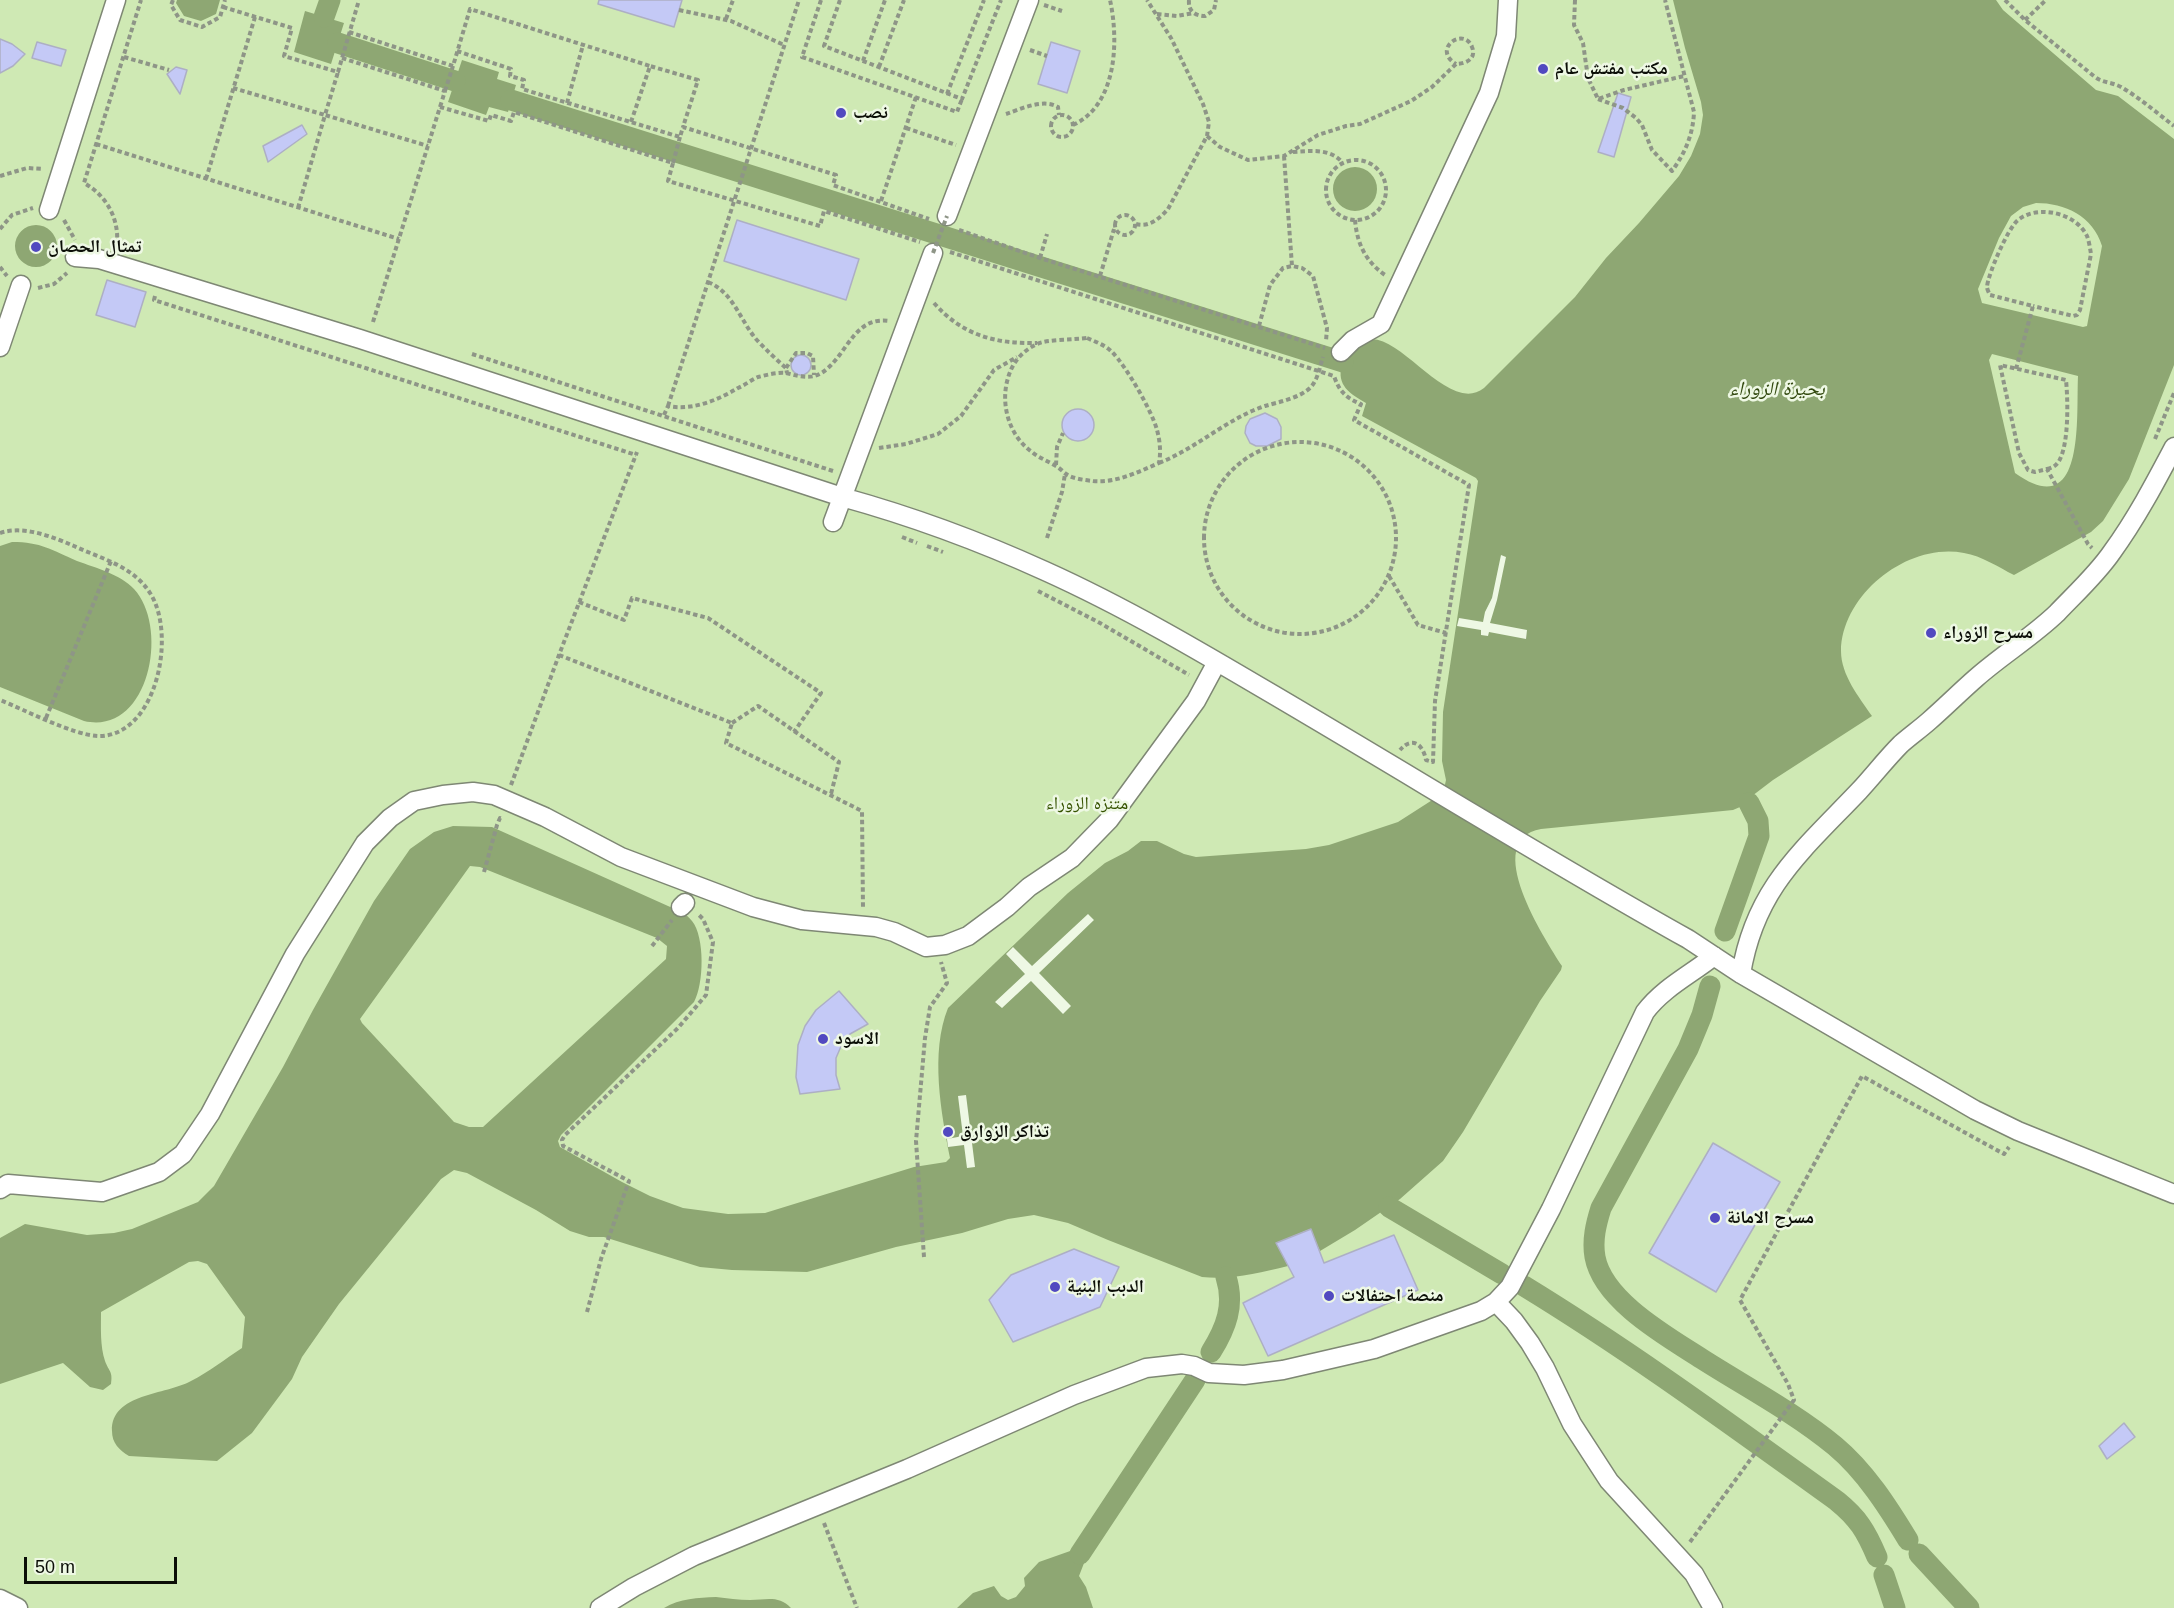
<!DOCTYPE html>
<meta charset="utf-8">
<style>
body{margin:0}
#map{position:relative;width:2174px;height:1608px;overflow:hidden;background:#eef8e4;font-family:Helvetica,sans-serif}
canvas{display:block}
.scale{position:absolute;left:24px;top:1557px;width:153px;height:27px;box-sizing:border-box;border:3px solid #0b0e07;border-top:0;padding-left:8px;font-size:18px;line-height:21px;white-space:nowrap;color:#0b0e07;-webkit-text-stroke:4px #eef8e4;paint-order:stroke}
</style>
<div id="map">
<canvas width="2174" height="1608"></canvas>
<div class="scale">50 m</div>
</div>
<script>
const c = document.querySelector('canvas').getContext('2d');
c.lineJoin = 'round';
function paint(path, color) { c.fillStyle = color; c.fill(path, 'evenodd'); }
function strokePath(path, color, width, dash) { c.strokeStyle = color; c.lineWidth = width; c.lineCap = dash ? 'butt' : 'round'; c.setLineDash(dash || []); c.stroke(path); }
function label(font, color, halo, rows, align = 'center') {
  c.font = font + ' Helvetica,"Noto Naskh Arabic",sans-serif'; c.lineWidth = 5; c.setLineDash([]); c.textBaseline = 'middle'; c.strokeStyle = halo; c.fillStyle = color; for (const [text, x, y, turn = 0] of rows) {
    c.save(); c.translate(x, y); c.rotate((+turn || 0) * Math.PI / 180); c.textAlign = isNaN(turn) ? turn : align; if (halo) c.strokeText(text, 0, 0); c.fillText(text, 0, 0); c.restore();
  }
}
paint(new Path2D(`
 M0,0H2174V1608H0Z`), '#cfe9b4');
paint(new Path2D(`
 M177,0H220L216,14L201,21L184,16L176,3Z
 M1673,0H1996L2003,10L2096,90L2118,96L2174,139V365L2129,479L2103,521L2091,532L2014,575C1998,567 1982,556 1964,553C1908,542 1842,594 1841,651C1841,675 1859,697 1872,716L1773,780L1752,796L1754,801L1733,810L1541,829C1480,840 1545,939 1562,966L1561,970L1540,1001L1463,1132L1443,1161L1400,1199L1355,1230L1320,1251L1310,1229L1276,1243L1288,1266C1259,1273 1232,1280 1202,1277L1108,1240L1068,1223L1034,1215L1008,1219L962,1233L896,1247L807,1272L732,1270L700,1267L604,1237H589L570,1231L536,1210L467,1173L454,1170L441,1179L339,1304L302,1357L292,1379L252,1433L217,1461L129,1456C119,1450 112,1443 112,1431C111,1393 166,1395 191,1381C209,1372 225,1359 242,1348L245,1317L207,1264L198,1261L189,1262L101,1312C101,1328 100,1346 105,1361C109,1372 113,1371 111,1384L103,1390L90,1387L63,1363L0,1384V1238L25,1224L87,1235L114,1233L132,1229L198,1202L214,1186L283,1067L313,1010L374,901L410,849L434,832L453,826L492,827L668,906C677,910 686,913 692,921C705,937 704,984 694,1002L561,1135L558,1141L560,1147L622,1182L650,1196L683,1208L728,1214L765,1213L914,1167L946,1162L950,1158C941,1112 930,1053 948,1008L1068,893L1105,863L1128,851L1141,841H1157L1184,854L1196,857L1306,849L1329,845L1398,822L1437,797L1444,789L1446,780L1442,761L1443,712L1478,481L1476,478L1362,416L1366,403C1350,394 1336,385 1342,365C1344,356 1348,354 1356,348C1359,346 1364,341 1367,340C1400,331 1449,416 1484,388L1575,297L1606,258L1639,223L1679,176L1691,156L1700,134L1703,115L1701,102L1685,48ZM2036,203C2065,203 2093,216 2102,246L2087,326L2083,327L1982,303L1978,289L1999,238L2011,216L2023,207ZM1992,354L2078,376C2076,417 2086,524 2015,473L1989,360ZM470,866L480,867L657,938L667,946L666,959L483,1127H469L454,1122L362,1023L360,1019Z
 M305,11L344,23L331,64L294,52Z
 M462,60L499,72L497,79L516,85L508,112L489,107L486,115L448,102Z
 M1333 189a22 22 0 1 1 44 0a22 22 0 1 1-44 0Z
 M15 246a21 21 0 1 1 42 0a21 21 0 1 1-42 0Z
 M12,542C41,542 52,550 77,561C96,568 120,574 134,589C170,628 149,736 84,721L0,687V546Z
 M1073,1550L1086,1558L1079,1576L1086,1587L1093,1608H957L973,1593L994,1586L1001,1596L1008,1600L1016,1597L1025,1586L1024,1578L1039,1562Z
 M716,1597C727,1598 739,1600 750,1600C766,1600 779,1595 791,1608H664C680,1598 698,1598 716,1597Z`), '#8ea773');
paint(new Path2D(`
 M1501,555L1506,557L1497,600L1490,623L1527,630L1526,639L1489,632L1488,636L1481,635V630L1457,626L1459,618L1483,622L1485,612L1492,598Z
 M1088,914L1094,920L1039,973L1071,1006L1063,1014L1031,981L1002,1008L995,1002L1025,974L1006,954L1013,947L1032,966Z
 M966,1095L975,1167L967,1168L964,1145L948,1147L947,1139L963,1136L958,1096Z`), '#eef8e4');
strokePath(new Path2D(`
 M324,17L330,0
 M338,43L455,81
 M511,100L1343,362
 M1725,931L1759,836L1758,821L1749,803
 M1710,986L1702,1015L1688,1049L1601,1208C1596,1224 1592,1240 1595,1257C1603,1301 1668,1337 1702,1359C1746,1387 1795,1413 1835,1446C1865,1471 1888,1507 1908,1540
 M1389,1207L1502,1274
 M1524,1286C1632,1352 1734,1427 1837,1501C1858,1518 1866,1531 1877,1557
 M1211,1352C1226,1328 1235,1305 1226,1277
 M1080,1554L1195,1380
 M1919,1554L1969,1608
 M1884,1575L1895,1608`), '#8ea773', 21);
const building = new Path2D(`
 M599,0H682L674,27L598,4Z
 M0,39L12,44L25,54L13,66L0,73Z
 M37,42L66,50L61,66L32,58Z
 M1051,42L1080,51L1067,93L1038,84Z
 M176,67L187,70L180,94L167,74Z
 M1618,93L1631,97L1614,157L1598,152Z
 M302,125L307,134L268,162L263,146Z
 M737,220L859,259L846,300L724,261Z
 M107,280L146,292L135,327L96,315Z
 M791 365a10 10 0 1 1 20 0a10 10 0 1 1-20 0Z
 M1062 425a16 16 0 1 1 32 0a16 16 0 1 1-32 0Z
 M1265,413L1277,419L1281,427V439L1267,446H1256L1250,443L1245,433L1246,426L1250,419Z
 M839,991L868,1024L850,1034L842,1044L836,1058V1075L840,1089L800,1094L796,1077L798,1045L805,1026L816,1010Z
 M1713,1143L1780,1182L1716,1292L1649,1253Z
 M1311,1229L1324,1263L1394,1235L1418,1290L1268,1356L1243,1303L1294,1277L1276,1243Z
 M1074,1249L1119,1267L1100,1307L1013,1342L989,1300L1011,1275Z
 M2124,1423L2135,1437L2107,1459L2099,1446Z`);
paint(building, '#c4c9f6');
strokePath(building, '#adafc4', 1.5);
const pedestrian = new Path2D(`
 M49,210L116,0
 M947,216L1029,0
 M75,257L99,259L360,339L842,497C911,516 979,541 1045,571C1136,612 1221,664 1306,714C1433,789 1559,867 1688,939L1741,974L1975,1110L2018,1131L2174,1194
 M0,347L21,285
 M1341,352L1353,340L1381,324L1489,93L1506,36L1508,0
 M833,522L933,253
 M681,907L685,903
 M1741,974C1755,888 1802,851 1859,791C1873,776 1886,759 1901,744C1910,736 1920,729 1929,721C1945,707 1960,692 1976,678C2002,655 2032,637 2057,613C2075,594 2097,574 2112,552C2136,519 2155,483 2174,447
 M0,1189L8,1184L102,1192L159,1172L183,1154L210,1114L295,954L365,843L390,818L414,801L443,795L473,792L494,795L545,817L621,857L753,907L802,920L876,927L894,932L926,947L945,945L968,936L1007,907L1029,887L1072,858L1109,820L1196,701L1217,662
 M1496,1302L1514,1321L1530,1343L1545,1368L1572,1424L1609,1481L1694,1574L1713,1608
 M0,1599L18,1608
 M600,1608L634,1587L694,1556L907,1469L1074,1395L1146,1368L1182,1364L1194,1366L1209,1373L1244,1375L1283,1370L1374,1349L1481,1311L1496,1302L1510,1287L1551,1209L1645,1012C1663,988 1690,975 1714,956`);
strokePath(pedestrian, '#7e8774', 21);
strokePath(new Path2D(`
 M173,0L171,5L180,20L202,27L220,17L225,0
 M821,0L802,57L957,112L962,99
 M840,0L824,46L962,99L1001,0
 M1189,0C1188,11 1195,16 1205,16L1214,10L1216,0
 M1575,0L1574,25L1583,43L1588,78L1598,99L1624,90L1684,76
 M2005,0L2025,20L2095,77C2103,83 2112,82 2121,87C2140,98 2157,113 2174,126
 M1044,5L1062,11
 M223,7L292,28L284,56L338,72L359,0
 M679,10L731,21L784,45
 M1157,14L1177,16L1194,13
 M726,19L733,0
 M2025,20L2046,0
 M349,32L453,66L470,9L650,66
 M1030,50L1047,56
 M457,51L511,69L510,76L524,80L522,89L680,137L683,127L836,175L833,185L929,219
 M124,57L169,70
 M342,58L445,91L440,107
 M863,61L885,0
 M879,67L904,0
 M233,88L325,115L338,72
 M445,91L453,66
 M947,94L984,0
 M1598,99L1623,108L1636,118L1642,125L1652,150L1672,171C1685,153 1693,135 1694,112L1665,0
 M567,103L583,45
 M1006,114C1021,109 1043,98 1058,107L1059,115
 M1051 126a11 11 0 1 1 22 0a11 11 0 1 1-22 0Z
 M631,122L650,66L698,80L683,127
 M1073,125C1117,105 1119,41 1110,0
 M906,128L956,145
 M1207,136L1220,147L1248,160L1284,156L1318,135L1346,126L1360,124L1411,101L1432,87L1456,64C1465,64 1477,59 1472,47C1464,26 1431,49 1456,64
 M96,144L399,239
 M1293,152C1310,151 1330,148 1342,162
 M1284,156L1292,266
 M1326 190a30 30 0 1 1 60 0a30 30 0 1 1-60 0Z
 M673,163L680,137
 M0,176L27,168L43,169
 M206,179L255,17
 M881,201L916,97
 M298,208L325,115L428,146
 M1115 225a10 10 0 1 1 20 0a10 10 0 1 1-20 0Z
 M64,220L75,240
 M1355,220C1357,243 1365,261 1385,275
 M1136,224C1149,228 1160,218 1168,209L1207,136L1209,122L1203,104L1171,38L1147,0
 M0,229L12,215L33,208
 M959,230L1040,258L1325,348
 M119,243H117C119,218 106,195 84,183L141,0
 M950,252L1334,376C1339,391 1346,398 1361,404L1354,420L1469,485L1435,701L1433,762L1426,760C1423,744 1412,736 1400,750
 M1040,258L1047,234
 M0,267L7,276
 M1100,276L1114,229
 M708,282C733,292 740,320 756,339C766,350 776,359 786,368L787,373
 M38,288L54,284L67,273
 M155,296L154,300L636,455
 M934,303C962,335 995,344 1037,343
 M373,322L440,107L489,121L491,115L511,121L514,112L673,163L668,181L820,226L824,211L920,242
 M1259,326L1270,285L1283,268L1292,266L1302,268L1313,276L1327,328L1326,341
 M1087,338C1096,342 1105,345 1112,352C1126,366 1152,411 1157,430C1160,441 1161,452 1159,463C1138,472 1117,483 1093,481C1085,480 1073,479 1066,474C1063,472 1060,468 1056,466C1048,461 1039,458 1032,452C1009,436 1000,404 1008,378C1012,363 1022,351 1037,344C1047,339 1074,340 1087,338Z
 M472,354L833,471
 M786,368L796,353H807L813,356L814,375
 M2016,369L2033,306L1990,295C1989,293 1987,289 1987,287C1988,274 2008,228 2018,220C2038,204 2076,213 2087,236C2089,241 2090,248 2091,254L2080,310L2077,315L2073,316L2033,306
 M668,406L799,0
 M664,415L668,406C692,411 718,400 738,388C745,385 751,380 758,377C766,375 778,372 786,373C802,377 814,381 828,368C849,349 856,316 890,321
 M2155,439L2174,393
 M1204 538a96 96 0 1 1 192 0a96 96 0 1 1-192 0Z
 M879,448L906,444L938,434L961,416L994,370L1017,357
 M1159,463C1197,448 1228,418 1265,406C1279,402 1300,398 1311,387C1318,379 1320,366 1323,357
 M1056,465L1057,447L1063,433
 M2047,469C2052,468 2056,466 2059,461C2069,444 2068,400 2066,380L2000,365L2019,453L2028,470L2035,472L2047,469L2088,544L2092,548
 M0,533C24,525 53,537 74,546C102,559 133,566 150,593C177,634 157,737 98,736C73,735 25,710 0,700
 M902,537L917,543
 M1047,538L1062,492L1065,474
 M927,546L943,552
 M1389,576L1418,625L1446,633
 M1038,591L1100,623L1189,675
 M579,602L624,620L632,598L708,618L821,693L794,732
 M559,655L732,723L726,743L862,811L863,908
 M46,718L111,561
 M732,723L758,706L839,762L831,794
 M511,785L559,655L637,452
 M484,872L497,825L500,818L502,819
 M652,946L672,920
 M924,1257L916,1141L925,1038L930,1007L947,983L941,962
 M587,1312L601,1259L629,1181L563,1146L562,1140L565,1135L678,1028L706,995L713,942L703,919L699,915
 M824,1523L857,1608
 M1690,1542L1794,1400L1788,1384L1740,1300L1862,1076L2004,1154L2009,1147`), '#8e9587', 4, [4.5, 3]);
strokePath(pedestrian, '#fff', 18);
strokePath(new Path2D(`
 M933,253L947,216`), '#8e9587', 4, [4.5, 3]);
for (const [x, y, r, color] of [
 [1543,69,6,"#5149c0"],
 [841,113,6,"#5149c0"],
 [36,247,6,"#5149c0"],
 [1931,633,6,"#5149c0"],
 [823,1039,6,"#5149c0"],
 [948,1132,6,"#5149c0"],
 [1715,1218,6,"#5149c0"],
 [1055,1287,6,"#5149c0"],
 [1329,1296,6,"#5149c0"]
]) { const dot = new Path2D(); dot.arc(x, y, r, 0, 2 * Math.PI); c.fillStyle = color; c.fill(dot); strokePath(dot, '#eef8e4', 2); }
label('bold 18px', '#0b0e07', '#eef8e4', [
 ["مكتب مفتش عام",1555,69],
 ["نصب",853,113],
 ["تمثال الحصان",48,247],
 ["مسرح الزوراء",1943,633],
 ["الاسود",835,1039],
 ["تذاكر الزوارق",960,1132],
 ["مسرح الامانة",1727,1218],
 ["الدبب البنية",1067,1287],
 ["منصة احتفالات",1341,1296]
], 'left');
label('18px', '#365300', '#eef8e4', [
 ["متنزه الزوراء",1087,804]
]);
label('italic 20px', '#32490f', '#eef8e4', [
 ["بحيرة الزوراء",1777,389]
]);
</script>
